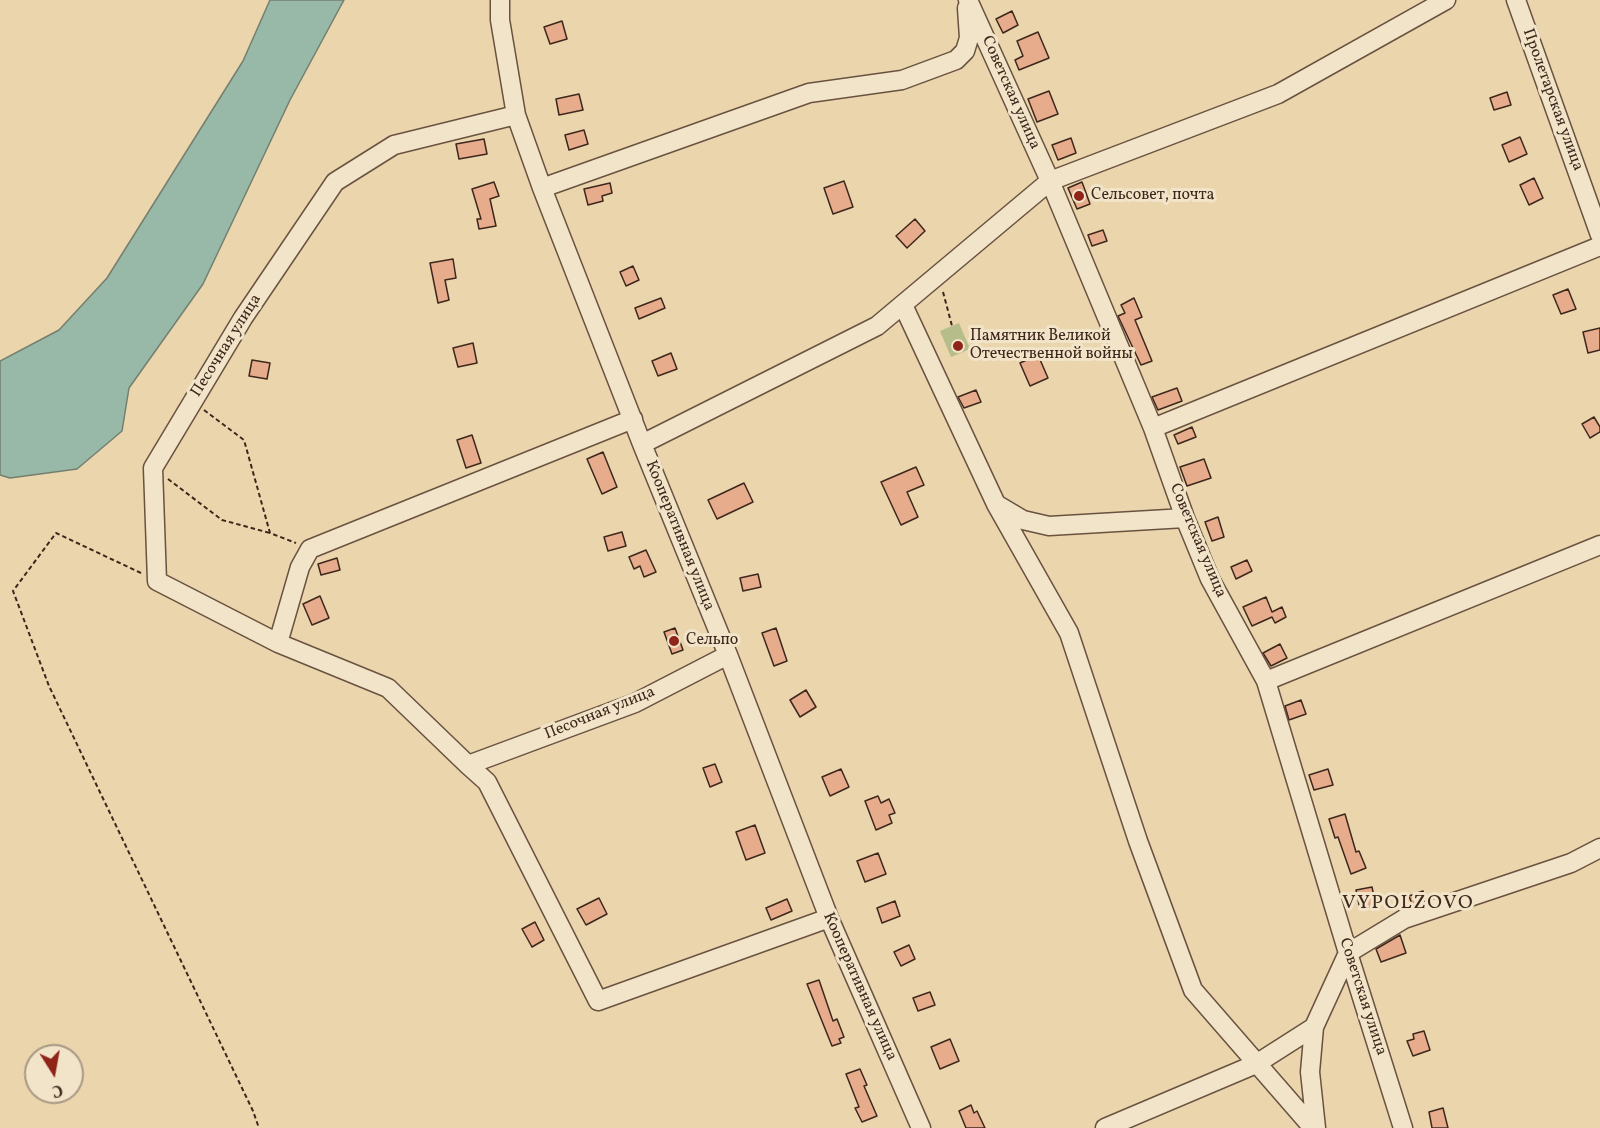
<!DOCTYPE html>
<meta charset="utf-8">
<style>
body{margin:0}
#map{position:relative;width:1600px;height:1128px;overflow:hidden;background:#ead5ac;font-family:Vollkorn,serif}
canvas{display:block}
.north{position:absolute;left:24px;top:1044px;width:60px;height:60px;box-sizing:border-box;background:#f1e4c9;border:2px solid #a99884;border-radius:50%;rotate:169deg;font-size:16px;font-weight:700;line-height:24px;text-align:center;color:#3e271c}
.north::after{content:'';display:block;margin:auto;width:21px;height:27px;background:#8f2418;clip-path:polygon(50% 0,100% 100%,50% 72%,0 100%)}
</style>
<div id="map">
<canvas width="1600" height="1128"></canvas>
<div class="north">С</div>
</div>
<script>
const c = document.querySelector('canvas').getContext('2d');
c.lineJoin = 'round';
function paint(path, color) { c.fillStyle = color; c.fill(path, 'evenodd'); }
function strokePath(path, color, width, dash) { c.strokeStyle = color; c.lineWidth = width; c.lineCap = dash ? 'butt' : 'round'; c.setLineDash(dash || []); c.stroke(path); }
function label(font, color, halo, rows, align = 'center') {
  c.font = font + ' Vollkorn,serif'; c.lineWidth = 6; c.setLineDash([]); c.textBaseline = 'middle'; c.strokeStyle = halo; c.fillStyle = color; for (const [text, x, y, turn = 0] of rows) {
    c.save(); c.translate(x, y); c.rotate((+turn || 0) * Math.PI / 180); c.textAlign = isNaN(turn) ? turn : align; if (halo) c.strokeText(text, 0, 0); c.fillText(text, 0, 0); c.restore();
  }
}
paint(new Path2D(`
 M959,323L970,349L951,357L940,331Z`), '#b6bd8a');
const water = new Path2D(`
 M270,0H344L290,100L203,284L129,388L122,431L77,469L10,478L0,475V361L59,330L107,278L243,61Z`);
paint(water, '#98b9a7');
strokePath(water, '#747f6f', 1.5);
const building = new Path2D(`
 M1012,11L1018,25L1003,33L996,19Z
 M562,21L567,39L550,44L544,27Z
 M1038,32L1049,58L1019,70L1015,60L1023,56L1017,41Z
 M1049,91L1058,114L1037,122L1028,99Z
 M1507,92L1511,105L1494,110L1490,98Z
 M579,94L583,110L559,115L556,99Z
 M584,130L588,144L569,150L565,135Z
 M1520,137L1527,154L1509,162L1502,145Z
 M1071,138L1076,153L1058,160L1052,145Z
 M484,139L487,154L459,159L456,144Z
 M1534,178L1543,198L1529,205L1520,185Z
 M844,181L853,207L833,214L824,188Z
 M494,182L499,196L490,199L496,226L479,229L477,219H481L472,189Z
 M1082,182L1090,204L1077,209L1068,188Z
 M610,183L612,193L602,196L603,201L588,205L584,189Z
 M915,219L925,231L907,248L896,236Z
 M1103,230L1107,241L1092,246L1088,235Z
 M453,259L456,278L445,280L449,300L438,303L430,263Z
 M633,266L639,280L626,286L620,272Z
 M1568,289L1576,309L1561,314L1553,295Z
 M661,298L665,308L639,319L635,308Z
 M1134,298L1142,317L1135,320L1152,361L1141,365L1118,316L1125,313L1121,305Z
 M1600,328V350L1588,353L1583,332Z
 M473,343L477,363L458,367L453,348Z
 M671,353L677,369L658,376L652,361Z
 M1038,355L1048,378L1030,386L1020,363Z
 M252,360L270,363L267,379L249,376Z
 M1177,388L1182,401L1158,410L1152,397Z
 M976,390L981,402L964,408L958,397Z
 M1594,417L1600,427V432L1590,438L1582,424Z
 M1192,427L1196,437L1178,444L1174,435Z
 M472,435L481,463L466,468L457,440Z
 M603,452L617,487L602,494L587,459Z
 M1204,459L1211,478L1187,486L1180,467Z
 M916,467L924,485L907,492L918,517L901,525L881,482Z
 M744,483L753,502L717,519L708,500Z
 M1218,517L1224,537L1212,541L1205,522Z
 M622,532L626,546L608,551L604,537Z
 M646,550L656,572L644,577L640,566L634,569L629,557Z
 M337,558L340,570L321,575L318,564Z
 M1247,560L1252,571L1236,579L1231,567Z
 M758,574L761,587L743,591L740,578Z
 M320,596L329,618L312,625L303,604Z
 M1266,597L1272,612L1282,607L1286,617L1275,623L1272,617L1252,626L1243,607Z
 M675,628L683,650L672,654L664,632Z
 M776,628L787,661L774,666L762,633Z
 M1280,644L1287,658L1271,666L1263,653Z
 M806,690L816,707L800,717L790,700Z
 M1301,700L1306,714L1289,720L1285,706Z
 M715,764L722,782L710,787L703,768Z
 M841,769L849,787L830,796L822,777Z
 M1328,769L1333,785L1314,790L1309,775Z
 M878,796L881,803L889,799L895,813L889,815L892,823L876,830L865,801Z
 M1345,814L1356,852L1359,851L1366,868L1351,874L1338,837L1335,838L1329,819Z
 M755,825L765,853L746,860L736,832Z
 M878,853L886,874L865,882L857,861Z
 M1372,887L1376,906L1360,909L1356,890Z
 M1423,891L1426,900L1412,904L1409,896Z
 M599,898L607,914L586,925L577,909Z
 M787,899L792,911L771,920L766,908Z
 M895,901L900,916L882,923L877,908Z
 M535,922L544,940L532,947L522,929Z
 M1400,935L1406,953L1381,962L1376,949Z
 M909,945L915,959L901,966L894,952Z
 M819,980L833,1021L837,1019L844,1037L839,1039L841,1043L832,1046L807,984Z
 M930,992L935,1005L918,1011L913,998Z
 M1424,1031L1430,1050L1413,1056L1407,1041L1414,1039L1413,1034Z
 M950,1039L959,1061L940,1069L931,1047Z
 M860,1069L867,1085L864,1086L877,1116L862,1122L855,1108L859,1107L846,1074Z
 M971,1105L974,1113L977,1111L985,1128H966L959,1111Z
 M1443,1108L1448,1128H1432L1429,1112Z`);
paint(building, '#e6ac8b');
strokePath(building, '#3e271c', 1.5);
const minor = new Path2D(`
 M500,0V20L516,115L542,188L642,444L728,655L829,918L921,1128
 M968,0L1050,181L1153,428L1185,518L1210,579L1266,681L1348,953L1403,1128
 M1516,0L1600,235
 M516,115L394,145L335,182L243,318L153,468L157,581L278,643L388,688L468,765L635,703L728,655
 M542,188L809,93L902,80L956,60L965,51L969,38L967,8
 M903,305L996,504L1023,520L1049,526L1185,518
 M1153,428L1600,246
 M642,444L877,326L1050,181L1278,94L1446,0
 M996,504L1069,633L1138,841L1193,990L1313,1128
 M278,643L300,567L310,549L633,419
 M1266,681L1600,545
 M468,765L487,782L598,1001L829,918
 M1314,1027L1310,1072L1316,1128
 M1105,1128L1256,1064L1314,1027L1348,953L1404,919L1571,863L1600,848`);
strokePath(minor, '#695240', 21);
strokePath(new Path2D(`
 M943,292L952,326
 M204,410L244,440L270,533L296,543
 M168,479L222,520L270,533
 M141,573L56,533L13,591L49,686L253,1111L259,1128`), '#3e271c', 2, [4.5, 3]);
strokePath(minor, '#f1e4c9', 18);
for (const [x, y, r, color] of [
 [1079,196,6,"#8f2418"],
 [958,346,6,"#8f2418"],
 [674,641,6,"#8f2418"]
]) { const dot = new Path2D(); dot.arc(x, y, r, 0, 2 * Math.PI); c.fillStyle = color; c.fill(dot); strokePath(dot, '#f1e4c9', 2); }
label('16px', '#3e271c', '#f1e4c9', [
 ["Советская улица",1010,93,66],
 ["Пролетарская улица",1552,100,70],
 ["Песочная улица",227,346,-58],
 ["Кооперативная улица",679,536,68],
 ["Советская улица",1197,541,67],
 ["Песочная улица",600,714,-22],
 ["Кооперативная улица",859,987,66],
 ["Советская улица",1362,997,72]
]);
label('16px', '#3e271c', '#f1e4c9', [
 ["Сельсовет, почта",1091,196],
 ["Памятник Великой",970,337],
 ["Отечественной войны",970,355],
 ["Сельпо",686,641]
], 'left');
c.letterSpacing = '1.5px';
label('20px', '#3e271c', '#f1e4c9', [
 ["VYPOLZOVO",1408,904]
]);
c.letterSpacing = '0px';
</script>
